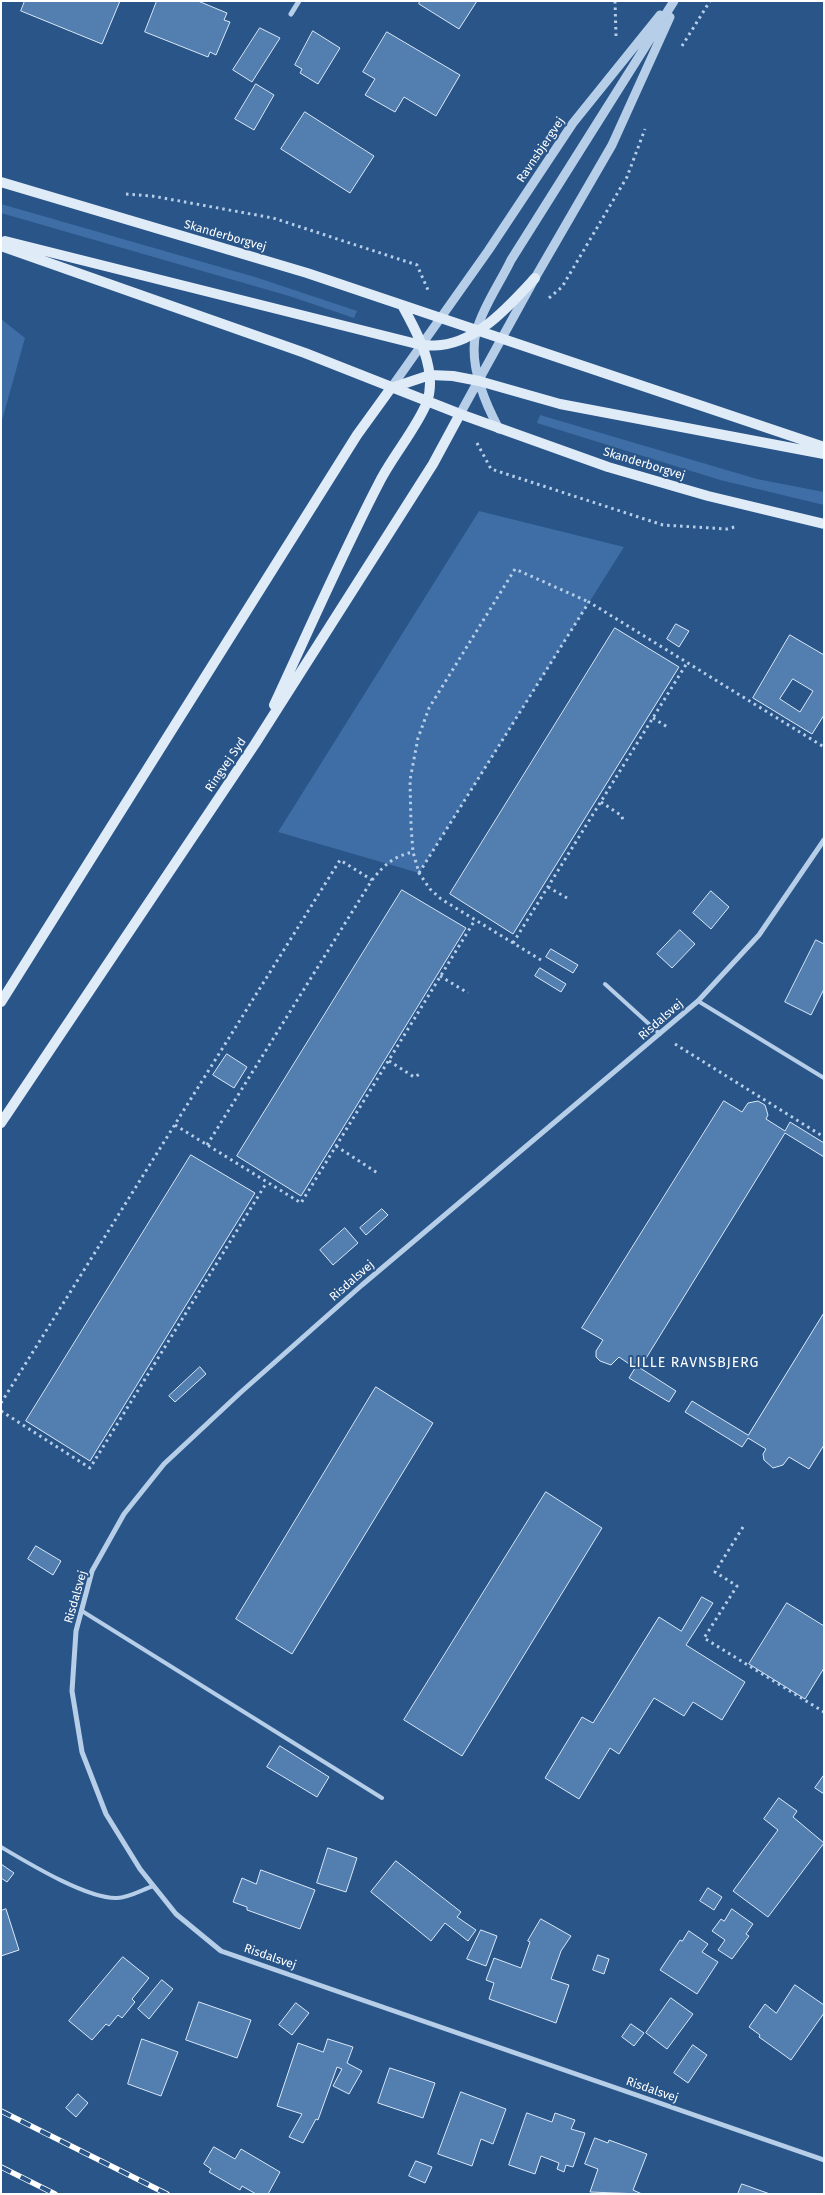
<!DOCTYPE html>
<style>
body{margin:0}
#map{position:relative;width:825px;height:2195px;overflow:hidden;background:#295589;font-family:"Fira Sans",sans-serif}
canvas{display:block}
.frame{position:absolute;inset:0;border:2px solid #fff;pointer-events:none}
</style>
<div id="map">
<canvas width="825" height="2195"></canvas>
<div class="frame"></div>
</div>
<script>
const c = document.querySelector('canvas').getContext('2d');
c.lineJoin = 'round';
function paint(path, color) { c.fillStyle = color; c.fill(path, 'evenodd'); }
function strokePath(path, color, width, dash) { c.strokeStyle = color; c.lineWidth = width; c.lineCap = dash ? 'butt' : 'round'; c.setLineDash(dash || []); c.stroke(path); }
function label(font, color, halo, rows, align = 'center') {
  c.font = font + ' "Fira Sans",sans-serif'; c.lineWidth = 4; c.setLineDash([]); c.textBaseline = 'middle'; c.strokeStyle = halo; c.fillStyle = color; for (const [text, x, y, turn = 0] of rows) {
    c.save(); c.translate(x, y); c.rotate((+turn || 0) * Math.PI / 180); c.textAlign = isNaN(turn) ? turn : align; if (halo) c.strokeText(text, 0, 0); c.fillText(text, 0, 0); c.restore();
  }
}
paint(new Path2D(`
 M1,204L255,277L357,311L354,318L289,296L1,213Z
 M1,319L25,338L1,424Z
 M540,415L757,479L824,492V505L720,480L537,423Z
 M479,511L624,547L419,873L278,832Z`), '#3e6ea5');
const building = new Path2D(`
 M25,1H120L102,44L21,11Z
 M157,1H198L227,13L224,20L230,22L216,55L210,52L208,57L145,32Z
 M420,1H477L459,29L419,4Z
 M260,28L280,38L252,82L233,70Z
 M313,31L340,48L318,84L300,73L302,69L295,65Z
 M387,32L460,75L436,116L404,97L395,112L365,95L375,79L363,72Z
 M256,84L274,95L254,130L235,119Z
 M305,112L374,156L350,193L281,149Z
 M676,624L689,631L679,647L667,639Z
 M615,628L679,667L513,934L450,894Z
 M790,635L824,655V715L812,734L753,698ZM793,679L813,691L800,712L780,699Z
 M402,890L466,928L301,1196L237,1156Z
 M711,891L729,907L711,929L693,913Z
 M680,930L695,944L672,968L657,954Z
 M816,940L824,944V989L811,1015L785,1002Z
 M551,949L578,965L573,973L546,957Z
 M540,968L566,984L561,992L535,976Z
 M227,1054L247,1067L234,1088L213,1075Z
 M724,1101L742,1112L748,1103L758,1101L765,1105L768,1115L766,1119L785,1131L790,1122L824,1143V1157L785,1133L640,1368L676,1391L669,1402L629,1378L635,1368L619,1357L611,1365L600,1361L596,1357V1351L603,1340L582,1328Z
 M191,1155L255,1193L90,1461L26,1421Z
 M382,1209L388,1215L366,1235L360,1228Z
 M345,1228L358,1243L333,1265L320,1250Z
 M824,1313V1445L809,1469L789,1457L783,1465L773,1468L764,1460L763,1454L766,1449L748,1438L742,1447L685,1412L692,1401L748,1435Z
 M200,1367L206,1374L175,1402L169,1396Z
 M376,1387L433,1423L292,1654L236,1619Z
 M546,1492L602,1528L462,1756L404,1720Z
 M36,1546L61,1561L53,1575L28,1559Z
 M702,1597L713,1603L686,1645L745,1682L722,1720L693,1702L684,1716L654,1698L619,1754L610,1748L579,1799L545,1778L582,1717L593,1723L659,1617L681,1631Z
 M787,1603L824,1626V1668L805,1699L749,1664Z
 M280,1746L329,1777L317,1797L267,1767Z
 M824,1775V1794L815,1788Z
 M779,1798L797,1811L793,1817L824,1843L768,1917L733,1891L778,1830L764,1819Z
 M328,1848L357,1858L346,1892L317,1883Z
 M396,1861L461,1912L457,1917L476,1930L468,1941L445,1923L431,1941L371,1892Z
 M1,1864L14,1873L7,1882L1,1878Z
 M261,1870L315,1890L300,1929L247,1910V1907L233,1902L242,1878L256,1884Z
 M708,1888L722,1897L714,1910L700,1901Z
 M6,1909L19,1950L1,1956V1911Z
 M732,1909L753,1924L746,1934L749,1936L732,1959L718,1950L725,1940L712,1931L721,1919L724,1921Z
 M541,1919L571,1936L561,1951L551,1979L569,1985L556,2023L489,1999L494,1983L486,1980L494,1958L521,1968L530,1942L528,1941Z
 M481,1930L497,1936L486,1966L467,1959Z
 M689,1931L708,1944L702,1952L718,1962L697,1994L660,1970L680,1940L682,1941Z
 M598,1955L609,1959L604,1974L593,1970Z
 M123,1957L149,1978L132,1999L135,2002L122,2018L118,2015L109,2026L106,2024L92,2040L69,2021Z
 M162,1980L173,1989L149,2019L138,2009Z
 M795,1985L824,2005V2013L791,2060L759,2037L760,2035L749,2027L765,2004L776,2013Z
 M671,1998L693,2014L667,2049L646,2033Z
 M199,2002L251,2020L237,2058L186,2040Z
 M296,2003L309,2013L292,2035L279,2025Z
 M631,2024L644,2033L634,2046L622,2037Z
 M142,2039L178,2052L161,2096L128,2084Z
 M328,2039L353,2047L347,2063L362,2071L349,2094L333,2086L342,2069L337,2067L318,2120L316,2119L303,2143L289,2137L302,2114L277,2106L298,2043L323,2052Z
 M693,2045L707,2055L688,2083L674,2073Z
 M390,2068L435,2083L423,2118L378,2103Z
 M461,2092L506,2109L493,2144L481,2139L472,2166L438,2154Z
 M78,2094L88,2103L76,2117L66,2108Z
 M527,2113L552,2122L555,2113L575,2120L571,2129L585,2133L573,2167L566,2165L564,2172L557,2169L559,2163L541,2156L535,2174L509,2165Z
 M595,2138L608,2143L609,2140L647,2154L633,2190L642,2194L590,2192L598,2169L585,2164Z
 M214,2147L235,2159L241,2149L280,2172L268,2194H256L242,2186L240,2190L209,2172L211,2169L204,2164Z
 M416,2161L432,2167L425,2183L409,2176Z
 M742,2184L770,2194H738Z`);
paint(building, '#527eb0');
strokePath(building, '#dae8f7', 1);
strokePath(new Path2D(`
 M615,1L616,36
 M682,46L710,1
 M126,194L152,196L273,218L417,265L428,290
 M549,298L562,287L627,177L645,129
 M477,443L491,469L663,525L727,529L738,526
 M653,718L669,728
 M601,802L622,816L623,822
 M419,873L589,602L824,747
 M548,887L567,898
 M513,943L687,663
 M541,960L441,899L430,889L419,873L413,852L411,825L410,780L418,738L429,708L515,569L589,602
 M440,976L468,993
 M675,1044L824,1137
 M389,1061L414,1077L422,1073
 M175,1125L301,1203L475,920
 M207,1145L372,880C384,865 394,856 413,852
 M336,1146L379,1174
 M1,1403L340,860L372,880
 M1,1411L90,1468L267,1182
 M743,1527L715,1572L737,1586L704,1638L824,1712`), '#b7cee8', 3, [2.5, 4]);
strokePath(new Path2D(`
 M605,984L660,1034
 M698,1001L824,1078
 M82,1611L382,1798
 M1,1847C28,1863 87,1899 117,1898C128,1898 142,1890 153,1886`), '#b7cee8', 4);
strokePath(new Path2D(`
 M291,14L299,1
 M824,840L759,935L698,1001L362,1285L240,1393L164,1464L124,1514L92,1571L76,1631L72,1691L82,1752L106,1814L140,1869L176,1914L221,1951L824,2160`), '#b7cee8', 5);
strokePath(new Path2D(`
 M391,388L488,251L573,123L660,15
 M460,414L535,278L612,145L670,17
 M499,429C484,401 467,362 477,329C484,305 500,283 511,260L674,1`), '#b7cee8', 9);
strokePath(new Path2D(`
 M1,182L307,273L824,447
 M5,241L421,345C427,345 435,346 441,345C479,341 511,304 535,278
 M1,246L305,353L460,414L608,467L708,496L824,524
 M391,388L430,375L453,376L479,381L560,404L824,454
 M274,705C309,630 342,554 380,481C392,457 418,426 427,402C438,370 417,332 402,305
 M1,1002L357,435L391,388
 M1,1123L255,744L433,464L460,414`), '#e0ebf8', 10);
const rail = new Path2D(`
 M1,2111L167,2194
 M1,2167L55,2194`);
strokePath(rail, '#fff', 5.5);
strokePath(rail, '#295589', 4, [11]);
label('12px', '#fff', '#295589', [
 ["Ravnsbjergvej",541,150,-56],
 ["Skanderborgvej",225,236,16],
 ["Skanderborgvej",644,464,17],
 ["Ringvej Syd",226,765,-56],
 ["Risdalsvej",661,1020,-41],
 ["Risdalsvej",352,1281,-41],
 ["Risdalsvej",76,1597,-74],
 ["Risdalsvej",270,1957,19],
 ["Risdalsvej",652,2090,19]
]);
c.letterSpacing = '1px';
label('14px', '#fff', '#295589', [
 ["LILLE RAVNSBJERG",694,1363]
]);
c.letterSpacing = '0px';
</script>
